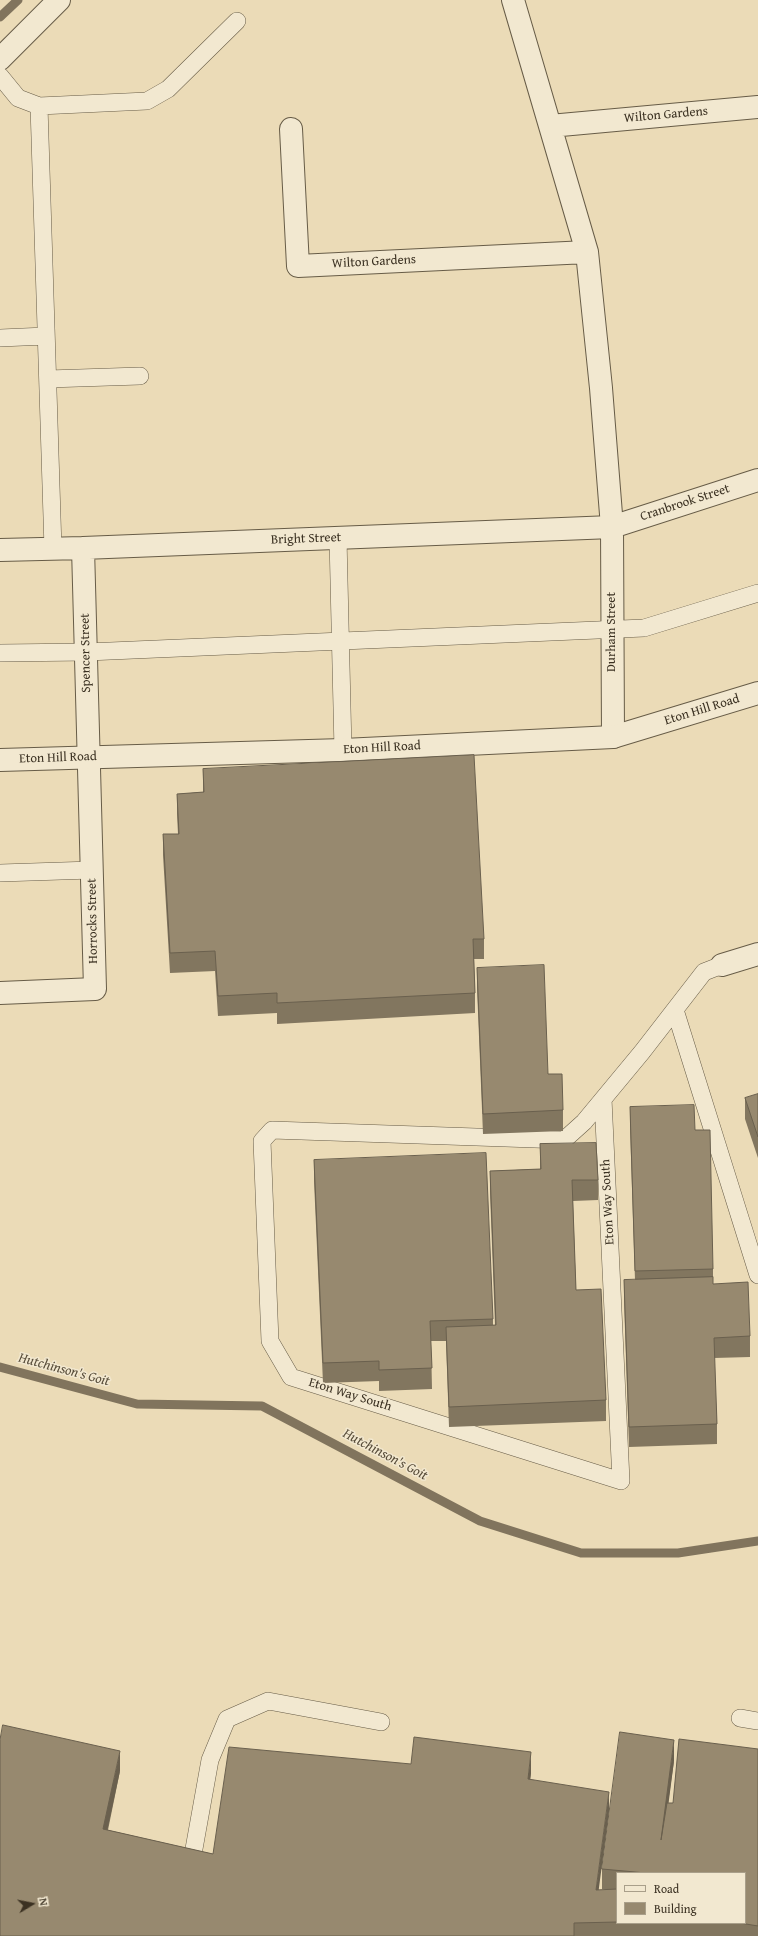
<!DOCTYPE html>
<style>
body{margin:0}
#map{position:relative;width:758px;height:1936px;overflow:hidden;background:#ebdbb7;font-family:"Gentium Book Plus",serif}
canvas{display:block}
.legend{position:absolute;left:616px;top:1872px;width:130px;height:52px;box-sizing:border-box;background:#f2e8d0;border:1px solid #a99f8a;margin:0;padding:5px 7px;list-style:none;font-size:12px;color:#3b3122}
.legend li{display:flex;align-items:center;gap:8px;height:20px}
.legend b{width:20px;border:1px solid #a99f8a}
.north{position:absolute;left:12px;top:1884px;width:40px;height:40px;-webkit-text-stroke:3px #f2e8d0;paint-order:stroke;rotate:80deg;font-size:11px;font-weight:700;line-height:16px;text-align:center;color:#3b3122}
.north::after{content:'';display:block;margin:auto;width:14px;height:18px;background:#3b3122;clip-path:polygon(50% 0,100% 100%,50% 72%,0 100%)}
</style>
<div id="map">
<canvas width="758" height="1936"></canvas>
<ul class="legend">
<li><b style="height:5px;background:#f2e8d0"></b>Road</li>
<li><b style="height:11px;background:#97896f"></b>Building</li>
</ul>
<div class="north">N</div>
</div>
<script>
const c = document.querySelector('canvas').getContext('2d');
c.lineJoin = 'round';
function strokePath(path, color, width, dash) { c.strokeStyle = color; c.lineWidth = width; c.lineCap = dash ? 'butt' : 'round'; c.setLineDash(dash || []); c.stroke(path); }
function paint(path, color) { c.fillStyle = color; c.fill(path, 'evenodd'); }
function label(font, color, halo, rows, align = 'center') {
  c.font = font + ' "Gentium Book Plus",serif'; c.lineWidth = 3; c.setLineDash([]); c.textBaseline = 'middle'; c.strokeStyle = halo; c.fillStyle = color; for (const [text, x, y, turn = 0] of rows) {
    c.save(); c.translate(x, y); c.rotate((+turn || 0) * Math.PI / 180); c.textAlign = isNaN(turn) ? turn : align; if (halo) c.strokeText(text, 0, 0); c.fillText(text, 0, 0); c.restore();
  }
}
strokePath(new Path2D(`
 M0,17L18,0
 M0,1367L137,1404L262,1406L480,1521L581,1553H678L758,1541`), '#81745d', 9);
const service = new Path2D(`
 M0,76L18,98L39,106L147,101L168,89L237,21
 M39,106L53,549
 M0,338L46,336
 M48,379L140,376
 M338,538L343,750
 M0,653L87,652L644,628L758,593
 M0,873L92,870
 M675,1010L758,1275
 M603,1099L621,1481L291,1377L270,1341L262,1141L272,1130L564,1140L584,1122L642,1052L704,972L722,965
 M740,1718L758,1721
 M190,1871L210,1760L227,1719L268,1701L381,1722`);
const minor = new Path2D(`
 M513,0L587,252L601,388L612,527L613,737
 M0,59L59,0
 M550,126L758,107
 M291,129L298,266L587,252
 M0,550L83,548L612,527L758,480
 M722,965L758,954
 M0,993L95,989L83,548`);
const tertiary = new Path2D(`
 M0,760L343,750L613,737L758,693`);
strokePath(service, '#675c47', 18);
strokePath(minor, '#675c47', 24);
strokePath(tertiary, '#675c47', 24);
strokePath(service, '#f2e8d0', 17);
strokePath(minor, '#f2e8d0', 22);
strokePath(tertiary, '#f2e8d0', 22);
paint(new Path2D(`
 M203,769L484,939V959H474L475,993V1013L277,1024V1013L218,1016L215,971L170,973L163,855V834H178L177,814V794L203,792Z
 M477,968L548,1074L563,1110V1131L483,1134L477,988Z
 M758,1094V1158L745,1119V1098Z
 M630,1107L695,1130L713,1269V1284L750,1336V1357L714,1358L717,1424V1444L629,1447L624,1300V1280H635L630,1127Z
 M540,1144L598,1180V1200L573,1201L576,1290L606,1400V1421L449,1427L446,1341H431L432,1389L379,1391V1381L323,1383L314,1181V1160L493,1319V1325H495L490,1192V1171L540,1169Z
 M758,1749V1936H0L120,1771L108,1830L213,1854L411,1764L531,1773L530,1779L599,1890H607L602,1889V1869L674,1761L668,1803H673ZM617,1873H745V1923H617Z`), '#82765f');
paint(new Path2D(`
 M674,1740V1761L661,1861V1840Z
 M120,1751V1771L103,1850V1829Z
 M531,1752V1773L528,1799V1779Z
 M609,1792V1812L596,1910V1890Z`), '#6a604e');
const building = new Path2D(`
 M474,755L484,939H473L475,993L277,1003V993L218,996L215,951L170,953L163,834H179L177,794L204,792L203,769Z
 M544,965L548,1074H562L563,1110L483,1114L477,968Z
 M758,1094V1137L745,1098Z
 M694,1105L695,1130H710L713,1269L635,1271L630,1107Z
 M596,1143L598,1180H572L576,1290L601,1289L606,1400L449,1407L446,1327L496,1325L490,1171L541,1169L540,1144Z
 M486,1153L493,1319L430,1321L432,1368L379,1370V1361L323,1363L314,1160Z
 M713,1277V1284L748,1282L750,1336L714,1338L717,1424L629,1427L624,1280Z
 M3,1725L120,1751L103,1829L213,1854L229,1747L411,1764L414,1737L531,1752L528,1779L609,1792L596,1890L617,1889V1922L574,1923V1936H0V1740Z
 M620,1732L674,1740L661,1840L667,1803H673L679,1739L758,1749V1926L740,1923H745V1873H646L602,1869Z`);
paint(building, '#97896f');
strokePath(building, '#6a604e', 1);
label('13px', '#3b3122', '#f2e8d0', [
 ["Wilton Gardens",666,115,-5],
 ["Wilton Gardens",374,262,-3],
 ["Cranbrook Street",685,503,-18],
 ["Bright Street",306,539,-2],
 ["Durham Street",612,632,-90],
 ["Spencer Street",86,653,-91],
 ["Eton Hill Road",702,710,-17],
 ["Eton Hill Road",382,748,-3],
 ["Eton Hill Road",58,758,-2],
 ["Horrocks Street",93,921,-91],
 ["Eton Way South",608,1202,-93],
 ["Eton Way South",350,1395,17]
]);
label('italic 14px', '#584d3a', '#f2e8d0', [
 ["Hutchinson's Goit",64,1370,15],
 ["Hutchinson's Goit",385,1455,28]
]);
</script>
